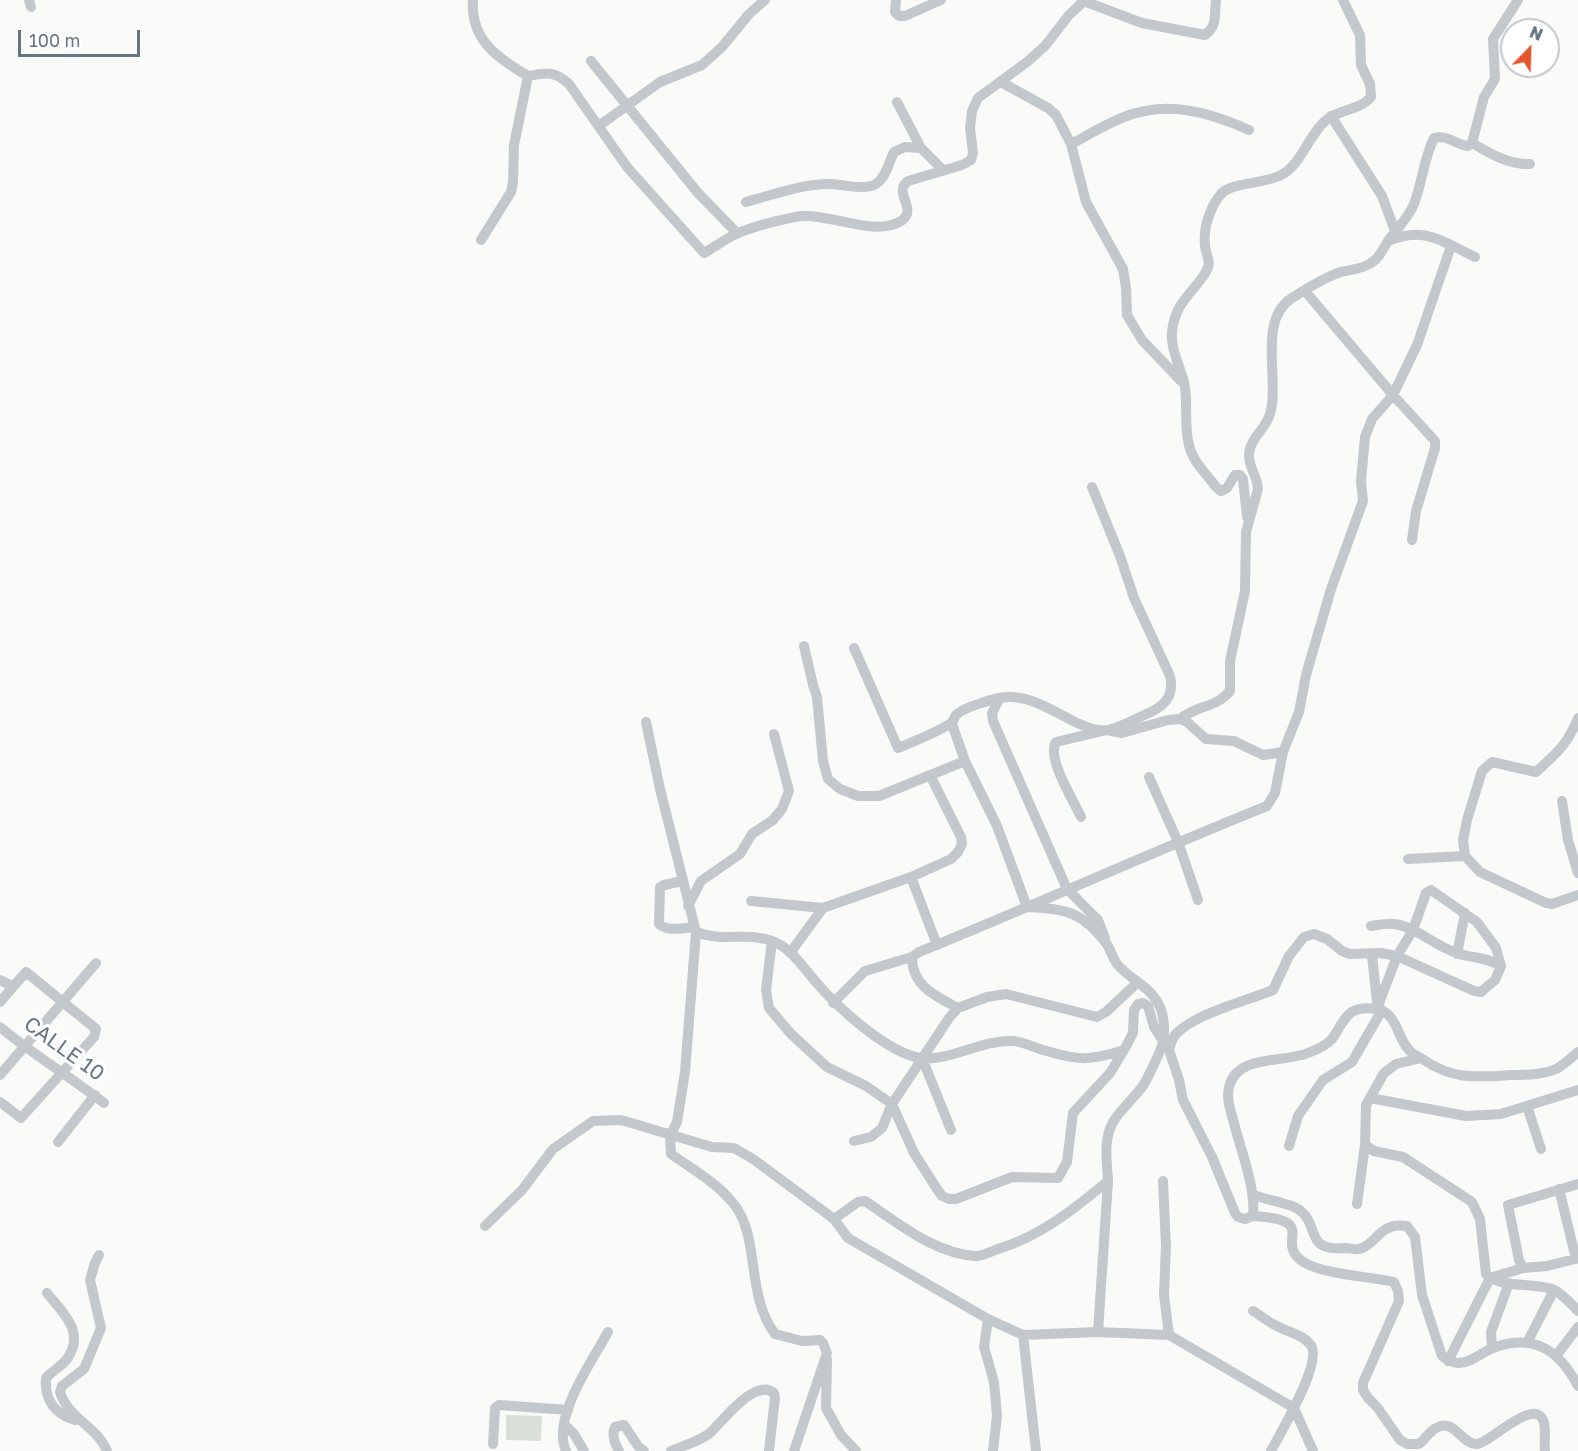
<!DOCTYPE html>
<style>
body{margin:0}
#map{position:relative;width:1578px;height:1451px;overflow:hidden;background:#fafaf8;font-family:"Golos Text",sans-serif}
canvas{display:block}
.north{position:absolute;left:1500px;top:18px;width:60px;height:60px;box-sizing:border-box;background:#fff;border:2px solid #c1c8cd;border-radius:50%;rotate:23deg;font-size:16px;font-weight:700;line-height:24px;text-align:center;color:#657683}
.north::after{content:'';display:block;margin:auto;width:21px;height:27px;background:#e4572e;clip-path:polygon(50% 0,100% 100%,50% 72%,0 100%)}
.scale{position:absolute;left:18px;top:30px;width:122px;height:27px;box-sizing:border-box;border:3px solid #657683;border-top:0;padding-left:8px;font-size:18px;line-height:21px;white-space:nowrap;color:#657683;-webkit-text-stroke:4px #fff;paint-order:stroke}
</style>
<div id="map">
<canvas width="1578" height="1451"></canvas>
<div class="north">N</div>
<div class="scale">100 m</div>
</div>
<script>
const c = document.querySelector('canvas').getContext('2d');
c.lineJoin = 'round';
function paint(path, color) { c.fillStyle = color; c.fill(path, 'evenodd'); }
function strokePath(path, color, width, dash) { c.strokeStyle = color; c.lineWidth = width; c.lineCap = dash ? 'butt' : 'round'; c.setLineDash(dash || []); c.stroke(path); }
function label(font, color, halo, rows, align = 'center') {
  c.font = font + ' "Golos Text",sans-serif'; c.lineWidth = 6; c.setLineDash([]); c.textBaseline = 'middle'; c.strokeStyle = halo; c.fillStyle = color; for (const [text, x, y, turn = 0] of rows) {
    c.save(); c.translate(x, y); c.rotate((+turn || 0) * Math.PI / 180); c.textAlign = isNaN(turn) ? turn : align; if (halo) c.strokeText(text, 0, 0); c.fillText(text, 0, 0); c.restore();
  }
}
paint(new Path2D(`
 M506,1415L542,1416L541,1441L506,1440Z`), '#dadfd7');
strokePath(new Path2D(`
 M29,0L31,7
 M473,0C470,39 497,58 528,76C547,73 553,70 569,84L627,167L704,253C715,247 725,239 736,234C751,227 786,218 802,216C832,214 875,237 901,221C919,209 892,193 908,181L962,165L971,160L973,153L970,128L972,111L978,98L1027,62L1045,46L1069,15L1085,0
 M896,0L895,12L899,16H905L941,0
 M1081,0L1142,23L1205,35C1218,26 1214,14 1216,0
 M591,61L698,193L737,233
 M1001,82L1048,108L1056,115L1071,144L1086,202L1123,269L1126,287L1127,315L1142,340L1182,382
 M897,102L921,148L943,170
 M1331,116L1382,196L1395,231
 M600,125L660,82L702,65L722,47L749,14L765,0
 M1472,143C1489,153 1509,165 1530,164
 M1071,144C1088,135 1106,124 1124,117C1167,100 1209,112 1249,130
 M746,202C773,195 800,184 829,184C842,184 864,191 876,184C886,178 889,162 894,152L905,147L921,148
 M481,240L511,192L513,182L514,145L528,76
 M1388,241C1426,226 1441,241 1475,257
 M1305,291L1393,395L1435,441V448L1416,511L1412,540
 M1247,517L1243,479L1240,475H1235L1227,488L1221,491L1216,487C1209,477 1197,466 1192,454C1183,433 1188,409 1185,387C1182,370 1173,356 1172,339C1171,330 1174,320 1177,312C1184,295 1204,281 1208,267C1211,260 1205,253 1205,245C1203,228 1210,207 1221,194C1232,182 1265,184 1281,175C1300,166 1308,137 1324,122C1337,109 1359,111 1371,97L1370,84L1361,65L1360,35L1343,0
 M804,646L813,685L817,697L823,761L828,779L840,789L858,796H879L965,761
 M854,648L898,748C915,741 933,734 948,725C954,723 953,719 956,715C962,708 990,700 999,698C1041,690 1075,734 1108,730C1120,728 1139,717 1151,712C1167,704 1174,694 1170,676L1134,598L1120,556L1092,487
 M1000,698L992,713L993,721L1067,889L1098,920L1105,938
 M1578,718C1568,744 1556,754 1536,772L1492,762L1482,771L1467,820L1463,840L1465,856L1480,872L1546,903L1552,904L1578,895
 M1180,719C1197,705 1216,708 1230,691V661L1245,591L1246,532L1258,489C1258,477 1248,467 1249,454C1250,438 1266,429 1270,414C1280,379 1257,320 1292,298C1306,289 1325,277 1341,272C1352,269 1365,269 1375,260C1380,256 1384,247 1388,241C1396,230 1409,217 1414,204C1422,183 1424,158 1434,138C1447,134 1456,145 1468,146L1472,143L1484,97L1495,79L1493,39L1518,0
 M646,722L660,789L696,932L685,1072L677,1122L670,1136L671,1154C692,1169 717,1183 733,1203C761,1237 745,1294 775,1334L802,1341L820,1340L823,1343L827,1353L794,1451
 M1149,777L1178,842L1198,900
 M1562,801L1568,840L1578,873
 M1081,817C1074,801 1046,758 1056,742L1107,730L1122,733L1168,720L1180,719L1187,722L1206,739L1234,741L1263,755L1283,752
 M1408,859L1465,856
 M911,877L937,945
 M682,881L664,885L660,887L659,924C668,932 683,928 694,927
 M751,901L823,908
 M688,906L701,881L740,854L752,834L773,820L782,809L789,791L774,734
 M696,932C721,942 748,932 772,941C790,947 803,967 815,981C837,1007 886,1052 920,1058C948,1062 984,1039 1014,1041C1022,1042 1031,1046 1040,1049C1076,1060 1087,1062 1124,1050L1133,1033L1134,1010L1138,1004L1143,1003L1148,1006L1154,1027L1169,1050L1179,1080L1183,1100L1212,1157L1235,1213L1238,1217L1245,1219L1253,1216C1256,1188 1241,1151 1234,1123C1231,1112 1226,1099 1229,1087C1237,1054 1284,1063 1308,1053C1316,1050 1326,1046 1332,1039C1345,1021 1346,1004 1376,1009C1398,1013 1396,1036 1409,1050C1412,1054 1419,1057 1424,1060C1453,1080 1477,1077 1511,1075C1526,1075 1542,1075 1556,1069C1564,1065 1571,1058 1578,1052
 M772,941L766,990L769,1008L791,1034L827,1067L866,1086L892,1104L914,1153L937,1189L942,1196L949,1199H956L1012,1177L1058,1178L1067,1162L1073,1113L1110,1073L1124,1050
 M790,953L823,908L911,877L951,859L958,852L962,844L961,837L930,775
 M1457,954L1465,913
 M1372,955L1377,1002
 M912,957C912,986 935,996 958,1008
 M0,980L12,986
 M0,1002L26,972L96,1029L94,1037L21,1118L0,1102
 M833,1003L865,971L912,957L919,952C1035,905 1150,853 1267,806L1275,793L1283,752L1299,712L1306,675L1331,589L1363,501L1361,481L1365,437L1372,419L1393,395L1417,345L1451,246
 M1379,1010L1378,1006L1397,956L1413,930L1426,893L1431,890L1477,922L1496,948L1501,966
 M0,1027C33,1054 70,1077 104,1103
 M1169,1050C1171,1044 1172,1037 1177,1033C1197,1013 1246,1001 1273,990L1289,956L1304,937L1314,934L1327,939L1342,951L1350,954L1381,953L1397,956L1474,991L1481,992L1495,980L1501,966C1484,956 1474,959 1457,953C1434,946 1417,927 1394,924C1387,923 1378,925 1371,926
 M922,1058L951,1130
 M0,1075L96,963
 M1370,1098L1466,1116L1501,1114L1578,1090
 M1527,1106L1541,1149
 M854,1141L871,1137L882,1128L892,1104L949,1018L958,1008L987,997L1006,994L1097,1017L1106,1012L1138,982
 M58,1142L95,1095
 M1365,1145L1374,1151L1403,1157L1472,1202L1480,1219L1486,1274C1499,1288 1533,1283 1552,1289C1562,1293 1570,1303 1578,1311
 M1289,1146L1298,1116L1323,1080L1352,1062L1382,1010
 M1163,1181L1166,1246L1164,1295L1169,1335
 M1578,1184L1508,1205L1519,1260L1523,1268L1547,1266L1578,1258
 M1559,1189L1576,1259
 M1254,1195C1266,1200 1289,1203 1298,1209C1321,1224 1303,1252 1345,1248C1350,1248 1355,1250 1359,1249C1377,1245 1378,1222 1407,1226L1415,1237L1422,1295L1442,1356C1446,1359 1452,1363 1459,1363C1471,1363 1482,1352 1493,1348C1534,1333 1559,1350 1578,1386
 M1357,1204L1365,1145L1366,1105L1384,1073L1396,1064L1421,1058
 M1253,1216C1321,1220 1274,1241 1302,1261C1322,1275 1369,1276 1394,1282L1398,1291L1399,1301L1363,1383V1390L1368,1398L1377,1407L1400,1440L1407,1444H1419C1425,1439 1430,1431 1436,1428C1455,1417 1461,1445 1477,1444C1490,1443 1537,1394 1544,1423C1546,1431 1544,1442 1545,1451
 M834,1219L858,1202L865,1201C898,1223 935,1254 976,1256C983,1256 992,1251 998,1249C1041,1236 1074,1209 1108,1181C1107,1162 1103,1140 1113,1122C1120,1110 1133,1099 1142,1087C1147,1080 1162,1049 1163,1041C1165,1030 1164,1014 1159,1005C1150,986 1129,979 1117,964C1112,957 1111,950 1106,943C1082,911 1065,909 1027,907L997,826L965,761L952,724
 M485,1226L522,1190L553,1149L593,1121L621,1120L712,1147L734,1148L753,1159L834,1219L848,1238L988,1319L1023,1335L1098,1332L1169,1335L1294,1408L1313,1451
 M99,1255L95,1263L90,1280L101,1328L84,1369L62,1386L60,1392C69,1420 96,1425 107,1451
 M47,1293C63,1313 86,1332 67,1359C62,1366 52,1371 46,1378C44,1400 55,1414 75,1420
 M1253,1311C1260,1315 1266,1320 1273,1324C1284,1331 1302,1334 1310,1344C1325,1360 1280,1433 1271,1451
 M988,1319L984,1347L994,1382L997,1416L993,1451
 M1098,1332L1108,1181
 M1023,1335L1036,1451
 M1528,1341L1554,1290
 M1492,1348L1491,1332L1509,1283
 M1556,1356L1578,1327
 M827,1359L826,1408L841,1435L856,1451
 M1448,1361L1490,1278L1523,1268
 M564,1424L574,1434L584,1451
 M493,1444L495,1408L499,1405L568,1410
 M566,1451C551,1419 592,1361 608,1332
 M619,1451C615,1444 611,1435 615,1427L624,1425L638,1446L644,1451
 M671,1451C683,1446 700,1441 710,1433C722,1422 755,1377 774,1393L775,1398L769,1451`), '#c3c8cc', 10);
label('21px', '#657683', '#fff', [
 ["CALLE 10",64,1049,36]
]);
</script>
